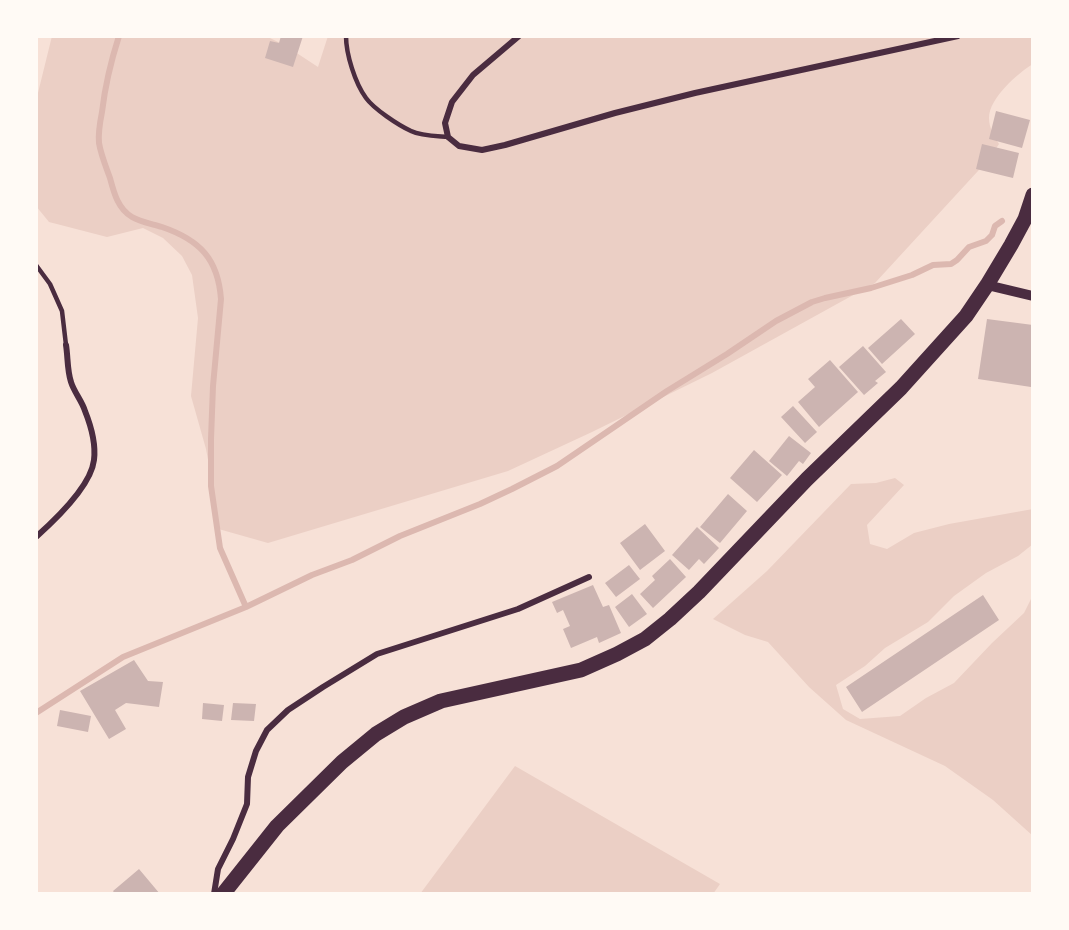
<!DOCTYPE html>
<style>
body{margin:0}
#map{position:relative;width:1069px;height:930px;overflow:hidden;background:#f7e1d7;font-family:"Open Sans",sans-serif}
canvas{display:block}
.frame{position:absolute;inset:0;border:38px solid #fffaf5;pointer-events:none}
</style>
<div id="map">
<canvas width="1069" height="930"></canvas>
<div class="frame"></div>
</div>
<script>
const c = document.querySelector('canvas').getContext('2d');
c.lineJoin = 'round';
function paint(path, color) { c.fillStyle = color; c.fill(path, 'evenodd'); }
function strokePath(path, color, width, dash) { c.strokeStyle = color; c.lineWidth = width; c.lineCap = dash ? 'butt' : 'round'; c.setLineDash(dash || []); c.stroke(path); }
paint(new Path2D(`
 M52,36H266L286,46L318,67L328,36H1033V64C1018,73 989,98 989,118C989,128 994,136 999,144L989,159L875,283L712,373L592,432L508,471L268,543L215,528L212,481L206,449L191,396L198,318L192,275L182,256L163,238L143,228L107,237L49,222L36,206V101Z
 M895,478L904,485L867,525L870,544L887,549L914,533L949,524L1033,509V544L1018,556L986,573L954,596L928,622L885,648L865,666L836,685L843,709L860,719L900,716L926,698L954,683L992,643L1024,613L1033,595V836L993,800L945,766L846,720L809,687L768,642L745,635L713,619L767,571L851,484L876,483Z
 M515,766L720,884L713,894H420Z`), '#ebcfc5');
strokePath(new Path2D(`
 M119,36C111,61 105,86 102,112C100,122 98,133 99,143C101,155 106,167 110,178C114,193 118,209 132,217C140,222 153,224 162,227C200,240 218,259 221,299L213,386L211,439V486L220,548L246,607
 M36,713L123,657L246,607L312,575L352,560L400,536L480,504L512,489L557,466L667,391L727,354L776,321L812,302L825,298L871,288L912,275L933,265L951,264L957,260L969,247L986,241L992,235L995,226L1002,221`), '#dcb8b0', 6);
paint(new Path2D(`
 M281,36H303L293,67L265,58L270,41L279,43Z
 M996,111L1030,120L1022,148L989,139Z
 M982,144L1019,153L1013,178L976,169Z
 M901,319L915,334L882,364L868,348Z
 M987,319L1033,325V375L1031,387L978,379Z
 M863,346L886,372L875,381L878,383L864,395L839,367Z
 M830,360L858,392L819,427L798,402L815,387L808,379Z
 M793,406L817,432L805,443L781,417Z
 M789,436L811,453L803,464L799,461L787,476L769,461Z
 M754,450L782,475L757,502L730,478Z
 M728,494L747,511L720,543L700,527Z
 M645,524L665,551L640,570L620,543Z
 M697,527L719,548L704,564L699,559L689,570L672,555Z
 M670,559L686,577L653,608L640,594L655,580L652,576Z
 M629,565L640,579L616,597L605,583Z
 M593,585L603,607L609,605L621,633L599,643L597,637L571,648L563,629L570,626L563,610L557,613L552,602Z
 M632,594L647,614L629,627L615,607Z
 M983,595L999,620L862,712L846,687Z
 M134,660L148,681L163,682L159,707L126,703L115,710L126,729L109,739L80,691Z
 M203,703L224,705L222,721L202,719Z
 M233,703L256,704L254,721L231,720Z
 M60,710L91,716L88,732L57,726Z
 M139,869L160,894H115L113,891Z`), '#ccb4b1');
strokePath(new Path2D(`
 M346,36C346,54 355,83 366,98C374,109 398,125 411,131C421,136 436,136 448,137
 M36,265L50,284L62,311L66,345`), '#4a2c40', 4.5);
strokePath(new Path2D(`
 M519,36L473,75L452,102L445,123L448,137L459,146L482,150L505,145L615,113L695,93L958,36
 M36,537C55,520 91,486 94,460C96,444 91,426 85,411C82,401 74,392 71,382C67,370 68,357 66,345
 M214,894L218,869L233,839L247,804L248,777L256,751L267,730L288,710L323,687L377,654L518,609L589,577`), '#4a2c40', 6);
strokePath(new Path2D(`
 M987,285L1033,296`), '#4a2c40', 10);
strokePath(new Path2D(`
 M223,894L277,826L342,762L376,734L404,717L441,701L581,670L617,654L645,639L670,619L699,592L807,479L901,388L966,316L987,285L1011,245L1025,219L1033,195`), '#4a2c40', 15);
</script>
